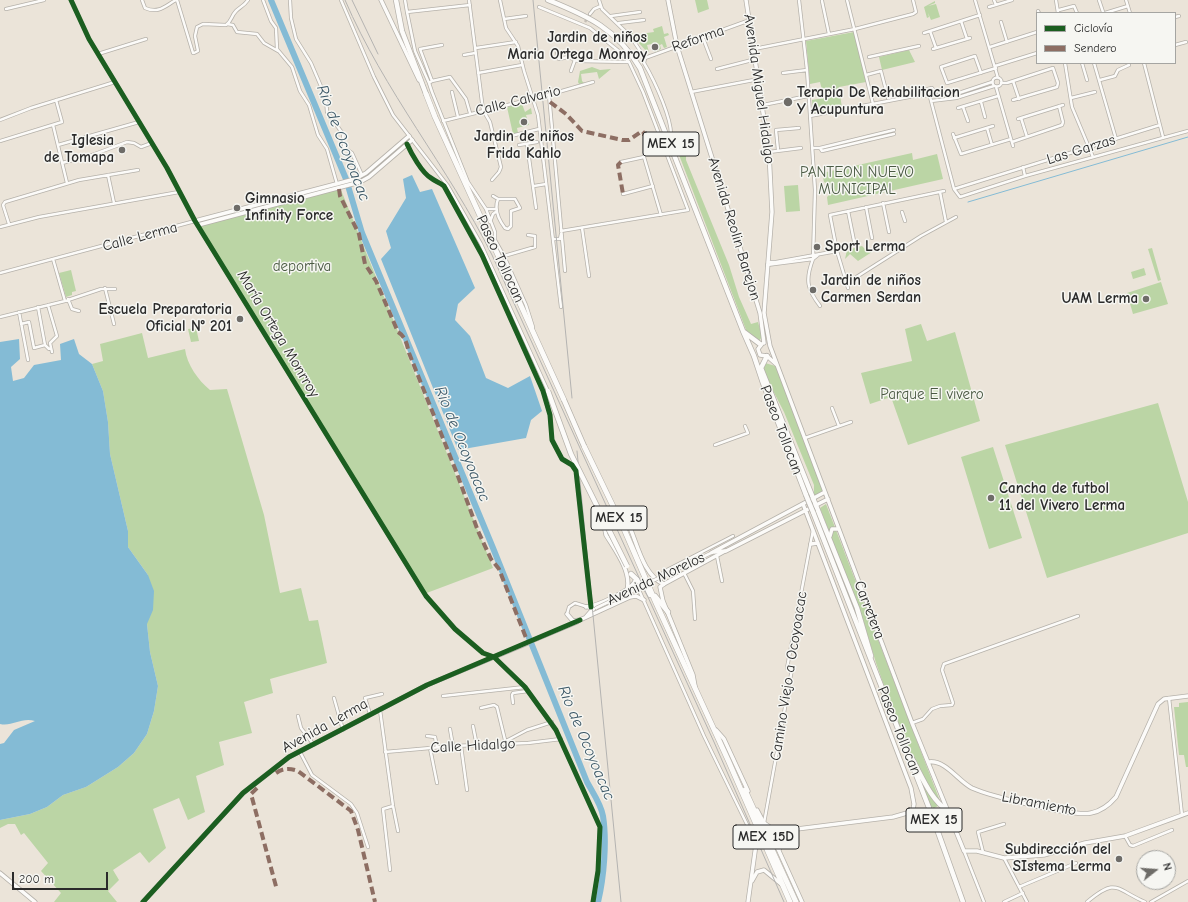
<!DOCTYPE html>
<meta charset="utf-8">
<style>
body{margin:0}
#map{position:relative;width:1188px;height:902px;overflow:hidden;background:#ebe4d9;font-family:"Comic Neue",sans-serif}
canvas{display:block}
.legend{position:absolute;left:1036px;top:12px;width:140px;height:52px;box-sizing:border-box;background:#f6f6f2;border:1px solid #a5a5a2;margin:0;padding:5px 7px;list-style:none;font-size:12px;color:#2b2b2b}
.legend li{display:flex;align-items:center;gap:8px;height:20px}
.legend b{width:20px;border:1px solid #a5a5a2}
.north{position:absolute;left:1136px;top:850px;width:40px;height:40px;box-sizing:border-box;background:#f6f6f2;border:1px solid #a5a5a2;border-radius:50%;rotate:73deg;font-size:11px;font-weight:700;line-height:16px;text-align:center;color:#2b2b2b}
.north::after{content:'';display:block;margin:auto;width:14px;height:18px;background:#6e6c68;clip-path:polygon(50% 0,100% 100%,50% 72%,0 100%)}
.scale{position:absolute;left:12px;top:872px;width:96px;height:18px;box-sizing:border-box;border:2px solid #2b2b2b;border-top:0;padding-left:5px;font-size:12px;line-height:14px;white-space:nowrap;color:#2b2b2b;-webkit-text-stroke:3px #f6f6f2;paint-order:stroke}
</style>
<div id="map">
<canvas width="1188" height="902"></canvas>
<ul class="legend">
<li><b style="height:5px;background:#1b5e20"></b>Ciclovía</li>
<li><b style="height:5px;background:#8d6e63"></b>Sendero</li>
</ul>
<div class="north">N</div>
<div class="scale">200 m</div>
</div>
<script>
const c = document.querySelector('canvas').getContext('2d');
c.lineJoin = 'round';
function paint(path, color) { c.fillStyle = color; c.fill(path, 'evenodd'); }
function strokePath(path, color, width, dash) { c.strokeStyle = color; c.lineWidth = width; c.lineCap = dash ? 'butt' : 'round'; c.setLineDash(dash || []); c.stroke(path); }
function label(font, color, halo, rows, align = 'center') {
  c.font = font + ' "Comic Neue",sans-serif'; c.lineWidth = 3; c.setLineDash([]); c.textBaseline = 'middle'; c.strokeStyle = halo; c.fillStyle = color; for (const [text, x, y, turn = 0] of rows) {
    c.save(); c.translate(x, y); c.rotate((+turn || 0) * Math.PI / 180); c.textAlign = isNaN(turn) ? turn : align; if (halo) c.strokeText(text, 0, 0); c.fillText(text, 0, 0); c.restore();
  }
}
paint(new Path2D(`
 M695,0H707L709,9L698,13Z
 M935,1V3L928,6L936,4L940,17L931,20L928,13L929,17L927,18L924,7Z
 M662,26L664,34L668,33L669,35L664,37L667,47L664,48L662,44L660,45L661,49L655,52L652,44L647,45L649,52H647L628,31L632,30L633,35L654,32L653,29Z
 M854,32L866,82L839,87L842,108L813,113L812,100L824,98L820,82L810,84L806,41Z
 M909,50L915,62L882,70L879,57Z
 M592,67L600,70L611,69L599,79L597,72L581,74L582,81L584,83L579,84L578,82L580,71Z
 M522,104L525,112L531,108L532,114L526,115L529,125L517,128L518,133L513,134L507,107Z
 M674,134L680,145L686,153V160L729,265L739,297L751,324L758,322L762,336L760,340L757,341L748,335L676,147Z
 M912,153L913,160L937,154L943,179L828,205L827,197L830,194L828,184L824,182L822,173Z
 M339,185L493,568L424,594L199,224L258,212Z
 M798,185L800,211L786,212L784,186Z
 M862,246L865,249L875,250L858,261L850,254L845,259L847,250Z
 M1152,248L1161,280L1158,281L1148,249Z
 M1144,268L1146,275L1133,279L1131,272Z
 M71,270L76,291L72,292V295L66,297L59,273Z
 M1161,282L1168,304L1133,314L1127,293Z
 M921,324L927,341L955,332L980,421L908,445L891,397L870,404L861,373L912,361L905,329Z
 M196,328L199,341L191,342L188,329Z
 M142,333L148,358L185,349C187,365 198,380 210,390L227,389L264,515L280,593L301,588L309,621L318,620L327,663L270,679L273,693L244,702L252,733L219,742L224,765L196,776L205,812L188,820L179,798L153,809L166,848L149,863L140,852L113,870L119,880L108,891L117,902H54L61,893L41,871L48,863L24,833L21,835L15,824H8L0,828V820L30,814L47,807L63,795L86,787L118,767L134,753L147,734L154,711L158,686L150,652L147,624L148,575L128,547V531L110,454L108,422L103,391L92,364L103,361L100,344Z
 M765,363L779,367L825,492L814,498V485L784,412L766,377L763,370Z
 M1158,403L1188,502V533L1047,578L1005,445Z
 M993,447L1022,538L989,549L961,457Z
 M826,504L940,801L938,806L934,808L930,806L906,748L876,663L863,620L820,508Z
 M1188,702V767H1186L1184,755H1179L1174,707H1179V703Z`), '#bbd5a5');
paint(new Path2D(`
 M412,175L420,192L432,189L475,288L458,304L455,320L470,336L486,378L508,388L530,376L542,411L531,420L526,438L458,450L381,259L391,248L386,231L406,198L403,179Z
 M19,339L20,359L11,367L13,381L24,378L34,365L61,360L60,344L74,339L79,354L92,364L103,391L108,422L110,454L128,531V547L148,575L154,591L153,610L147,624L150,652L158,686L154,711L147,734L134,753L118,767L86,787L63,795L47,807L30,814L0,820V744L4,743L14,730L35,721C21,717 12,727 0,724V342Z`), '#84bbd5');
strokePath(new Path2D(`
 M968,202L1188,137`), '#84bbd5', 1);
strokePath(new Path2D(`
 M271,0L346,179L362,233L493,548L587,782C593,793 601,804 603,816C607,841 604,877 598,902`), '#84bbd5', 6);
strokePath(new Path2D(`
 M585,22L590,14`), '#c5bfb6', 2.5, [2.5, 1]);
strokePath(new Path2D(`
 M609,526L622,521`), '#c5bfb6', 3.5, [3.5, 2]);
const minor = new Path2D(`
 M71,0L89,39L167,168L195,221L426,596L455,629L483,653L494,657L525,687L556,730L600,827L598,871L593,902
 M142,0L145,8C159,14 165,6 176,0
 M177,0L193,53
 M263,0L271,21L276,28L277,49L292,67L300,91L309,105L318,135L327,149L337,184
 M290,0L291,18L296,39L311,63L326,98L327,112L343,134L344,147L352,153L362,175
 M341,0L374,77L393,115L448,186L481,244L548,391
 M405,0L407,12
 M469,0L483,110L490,122L501,167L499,172L492,180
 M500,0L506,28L518,46L524,71L538,115L561,307
 M599,0L602,9L631,37L645,58L644,63C653,78 676,125 670,141
 M799,0L807,70L815,190L813,259C805,280 807,289 820,306
 M847,0L873,104
 M975,0L998,78
 M994,0L996,5
 M1056,0L1058,13
 M1099,0L1103,12
 M1126,0L1130,13
 M822,1L829,34
 M539,7L590,28L620,52L629,62L643,92L688,210L561,231
 M989,7L1012,0
 M6,9L44,0
 M1059,10L1074,6L1077,13
 M1038,11L1039,13
 M1105,13L1128,6
 M590,14L594,9L601,6
 M611,16L640,12
 M1175,17L1179,16
 M504,19L526,16
 M961,21L967,39
 M1001,22L1007,42
 M619,23L644,20
 M227,24L233,25L237,32L257,34L264,43L278,51
 M930,31L936,48
 M924,33L980,15
 M703,38L711,59
 M1175,45L1186,42
 M990,47L1037,32
 M476,48L516,42
 M754,49L855,29L913,14L916,12L913,0
 M933,49L970,38
 M194,53L198,51L195,36L197,27L203,24L226,25C232,21 231,16 236,11C240,7 244,6 248,0
 M557,53L559,59L568,57L578,61L629,62
 M98,54L146,39
 M464,55L475,53
 M869,57L919,46
 M645,58L750,20
 M1065,63L1072,107L1093,157
 M1082,63L1087,80
 M1094,63L1116,139
 M1144,63L1163,137
 M995,66L1037,53
 M717,69L756,59
 M571,71L575,60
 M478,73L522,65
 M783,73L807,70
 M981,73L975,56L941,67L947,83L996,68
 M866,75L881,71L888,98L932,88L934,91
 M992.5 82a4.5 4.5 0 1 1 9 0a4.5 4.5 0 1 1-9 0Z
 M1100,80L1115,76L1118,70L1129,65
 M432,81L429,83L432,92L468,182L486,209L495,232V240L504,256L526,305L533,327
 M432,81L450,77L466,99L470,113
 M432,81L420,49L442,45
 M1013,81L1019,99
 M429,83L415,51L407,12L470,5
 M1001,83H1007L1053,68L1058,83L1057,87L1013,100
 M996,87L1013,146
 M452,92L458,117
 M691,92L759,79
 M548,95L593,82
 M549,95L565,271
 M930,97L954,189L960,197L1025,176L1188,131
 M1071,98L1095,92
 M931,101L956,98L994,86
 M981,102L985,117
 M763,105L808,96
 M963,107L968,121
 M958,108L998,96
 M810,116L914,96L956,94L992,82
 M1021,118L1027,137
 M1018,119L1063,105
 M0,120L31,108L115,82
 M443,121L540,97
 M53,125L67,183
 M987,128L992,145
 M953,134L961,154L1011,139
 M644,136V157L661,215
 M954,138L993,126
 M495,140L539,129
 M0,141L62,122L56,100
 M1012,142L1062,125L1063,122L1059,106
 M407,144C411,153 422,173 431,178C436,182 439,182 444,186L482,255L543,391L550,415L552,440L562,459L572,465L576,471L591,606
 M527,144L536,208
 M58,145L139,122
 M519,145L537,142
 M813,148H820L894,130
 M820,148L822,151L894,134
 M778,150L776,130L799,128
 M769,152L801,148
 M621,162L644,157
 M62,163L92,155L127,142L134,143L141,147L152,143
 M1023,167L1025,176
 M108,175L114,203
 M534,186L546,184
 M954,189L1160,125
 M940,192L946,222
 M623,194L653,186
 M493,196L498,199H515L520,208L511,211V226L508,229L505,228C499,220 494,209 498,199
 M883,203L889,232
 M866,207L872,238
 M487,209H496
 M848,211L854,241
 M902,212L905,221
 M490,222L493,214L497,211
 M9,224L3,205L5,202L79,180L138,170
 M0,227L39,217L179,192
 M582,228L589,276
 M553,239H560L561,234
 M504,256L535,247V236L528,235
 M53,259L65,301
 M768,262H776L837,251
 M767,265L813,259L818,255
 M0,273L195,221
 M847,283L921,236L956,217
 M105,288L114,324
 M848,288L837,251L830,215L944,191
 M68,299L72,309L79,311
 M48,305L57,336L50,343L52,352
 M19,312L28,360
 M0,317L65,301L101,289H115
 M21,324L29,322L34,348L45,345L38,307
 M45,345L49,349L51,348
 M832,408L839,426
 M805,438L851,422
 M715,445L748,433L745,426
 M717,556L722,581
 M684,573L693,591L695,619
 M635,581L704,736L756,843
 M661,582L660,576L665,571L733,536
 M567,614L569,607L575,603L594,609
 M443,696L525,687
 M334,698L343,730
 M1169,698L1182,815
 M513,703L512,695L513,693L528,691
 M481,708L494,705L497,707L506,744
 M380,710L393,806L398,831
 M370,714L365,698L382,694
 M298,716L301,728L314,745
 M912,723L923,719L932,709L940,706L952,705L953,703L942,670L944,664L1078,616
 M473,726L477,746
 M450,729L453,746
 M427,736L435,737L437,747
 M506,741L527,730L552,722
 M461,746L467,790
 M430,748L437,783
 M300,752L312,775L351,804L357,813L368,847
 M385,752L453,746L528,743L561,739
 M764,823L792,669L787,668L813,530
 M1125,836L1130,845L1133,846L1172,830
 M964,851L984,902
 M983,852L978,832L1004,824
 M1004,858L1027,902
 M390,870L383,809L393,806
 M1019,887L1076,863
 M1004,902L1023,893
 M1087,902C1117,877 1115,889 1145,902
 M1151,902L1188,881`);
const tertiary = new Path2D(`
 M195,221L355,179L366,173L409,136
 M198,225L360,182L369,177L412,140
 M567,614L573,621L580,620L630,597L636,596L644,600
 M586,617L593,609
 M534,640L577,622
 M695,686L693,675L663,601L660,587L664,584L725,551
 M0,873L35,902
 M143,902L243,793L289,757L427,685L528,643`);
const secondary = new Path2D(`
 M381,0L419,80
 M668,0L677,46L743,257L760,313L764,343
 M746,0L769,152L772,212L764,313L770,346L912,723L964,851H977L1004,858L1044,855L1085,843L1125,836L1188,813
 M762,344L758,349L760,355L767,356L777,365
 M623,521L628,523C637,542 643,576 664,584
 M608,527L605,530L606,535C615,550 632,572 627,590
 M830,536L832,529H839
 M811,544L818,543
 M714,552L726,551L828,499
 M711,553L825,492
 M586,607C597,606 630,591 635,581
 M716,730L724,739L748,791
 M929,762C946,760 958,781 972,788C990,796 1073,817 1091,813C1102,811 1110,804 1116,797L1158,704L1164,699L1188,696
 M757,810L779,851L802,902
 M764,823L774,830L781,831L893,817L907,813L913,810L914,804L911,788L803,504
 M779,850L783,838L794,831
 M752,881L757,872L764,870L781,884
 M748,902L758,830`);
const trunk = new Path2D(`
 M396,0L402,31L426,94
 M548,0C588,16 617,29 640,68L743,331L754,356L763,383L806,495
 M744,332L760,344
 M767,356L761,368L857,608L871,656
 M813,512L933,818L963,902
 M631,574L645,587L650,595
 M655,596L668,612
 M911,757C921,774 930,799 947,810`);
const motorway = new Path2D(`
 M426,94L435,117L564,400
 M584,446L624,529L656,603L728,760L790,902
 M745,790L796,902`);
strokePath(minor, '#b5b1aa', 4);
strokePath(tertiary, '#b5b1aa', 5);
strokePath(secondary, '#b5b1aa', 5);
strokePath(trunk, '#b5b1aa', 6);
strokePath(motorway, '#b5b1aa', 6);
strokePath(minor, '#fcfbf9', 2.5);
strokePath(tertiary, '#fcfbf9', 3.5);
strokePath(secondary, '#fcfbf9', 3.5);
strokePath(trunk, '#fcfbf9', 4.5);
strokePath(motorway, '#fcfbf9', 5);
strokePath(new Path2D(`
 M345,0C384,91 448,167 492,255L714,742L784,902
 M352,0L378,54
 M533,0L572,398
 M577,451L621,902`), '#b4b3b1', 1);
const minorBridge = new Path2D(`
 M540,97L546,96
 M596,608L711,553`);
const trunkBridge = new Path2D(`
 M548,391L571,454L627,566
 M564,400L584,446
 M806,495L813,512`);
strokePath(minorBridge, '#b5b1aa', 4, []);
strokePath(trunkBridge, '#b5b1aa', 6, []);
strokePath(minorBridge, '#fcfbf9', 2.5);
strokePath(trunkBridge, '#fcfbf9', 4.5);
strokePath(new Path2D(`
 M550,102L566,114L582,131L622,140H629L642,131L644,133V136
 M621,162L618,165L623,194
 M339,189L340,196L359,234L365,264L376,281L398,332C406,337 407,345 409,353L456,471L478,531L491,559L499,569L528,643
 M276,773C283,768 290,768 298,771L351,811L358,830L375,902
 M257,788L251,794L277,890`), '#8d6e63', 4, [8, 4]);
strokePath(new Path2D(`
 M71,0L89,39L167,168L195,221L426,596L455,629L483,653L494,657L525,687L556,730L600,827L598,871L593,902
 M407,144C411,153 422,173 431,178C436,182 439,182 444,186L482,255L543,391L550,415L552,440L562,459L572,465L576,471L591,607
 M143,902L243,793L289,757L427,685L580,620`), '#1b5e20', 5);
for (const [x, y, r, color] of [
 [655,47,4,"#6e6c68"],
 [788,102,5,"#6e6c68"],
 [524,122,4,"#6e6c68"],
 [122,150,4,"#6e6c68"],
 [237,208,4,"#6e6c68"],
 [817,247,4,"#6e6c68"],
 [813,290,4,"#6e6c68"],
 [1146,299,4,"#6e6c68"],
 [240,319,4,"#6e6c68"],
 [991,498,4,"#6e6c68"],
 [1119,859,4,"#6e6c68"]
]) { const dot = new Path2D(); dot.arc(x, y, r, 0, 2 * Math.PI); c.fillStyle = color; c.fill(dot); strokePath(dot, '#f6f6f2', 1.5); }
for (const [x, y, w] of [
 [671,144,56],
 [619,518,56],
 [934,820,56],
 [766,837,66]
]) { const box = new Path2D(); box.roundRect(x - w / 2, y - 12, w, 24, 3); c.fillStyle = '#f6f6f2'; c.fill(box); strokePath(box, '#2b2b2b', 1); }
label('bold 14px', '#2b2b2b', null, [
 ["MEX 15",671,144],
 ["MEX 15",619,518],
 ["MEX 15",934,820],
 ["MEX 15D",766,837]
]);
label('bold 15px', '#2b2b2b', '#f6f6f2', [
 ["Jardin de niños",647,38],
 ["Maria Ortega Monroy",647,55],
 ["Terapia De Rehabilitacion",797,93,"left"],
 ["Y Acupuntura",797,110,"left"],
 ["Jardin de niños",524,137,"center"],
 ["Frida Kahlo",524,154,"center"],
 ["Iglesia",114,141],
 ["de Tomapa",114,158],
 ["Gimnasio",245,199,"left"],
 ["Infinity Force",245,216,"left"],
 ["Sport Lerma",825,247,"left"],
 ["Jardin de niños",821,281,"left"],
 ["Carmen Serdan",821,298,"left"],
 ["UAM Lerma",1138,299],
 ["Escuela Preparatoria",232,310],
 ["Oficial N° 201",232,327],
 ["Cancha de futbol",999,489,"left"],
 ["11 del Vivero Lerma",999,506,"left"],
 ["Subdirección del",1111,850],
 ["SIstema Lerma",1111,867]
], 'right');
label('15px', '#2b2b2b', '#f6f6f2', [
 ["Reforma",698,39,-19],
 ["Avenida Miguel Hidalgo",759,89,82],
 ["Calle Calvario",518,101,-14],
 ["Las Garzas",1081,150,-17],
 ["Avenida Reolin Barejon",734,229,73],
 ["Calle Lerma",140,237,-15],
 ["Paseo Tollocan",500,259,65],
 ["María Ortega Monrroy",278,334,59],
 ["Paseo Tollocan",781,430,69],
 ["Avenida Morelos",656,579,-25],
 ["Carretera",869,610,69],
 ["Camino Viejo a Ocoyoacac",789,676,-81],
 ["Avenida Lerma",325,726,-29],
 ["Paseo Tollocan",899,731,68],
 ["Calle Hidalgo",473,746,-3],
 ["Libramiento",1039,804,11]
]);
label('15px', '#4a5a43', '#f6f6f2', [
 ["PANTEON NUEVO",857,173],
 ["MUNICIPAL",857,190],
 ["deportiva",302,267],
 ["Parque El vivero",932,395]
]);
label('italic 16px', '#3b5766', '#f6f6f2', [
 ["Rio de Ocoyoacac",343,143,69],
 ["Rio de Ocoyoacac",462,444,68],
 ["Rio de Ocoyoacac",586,743,67]
]);
</script>
